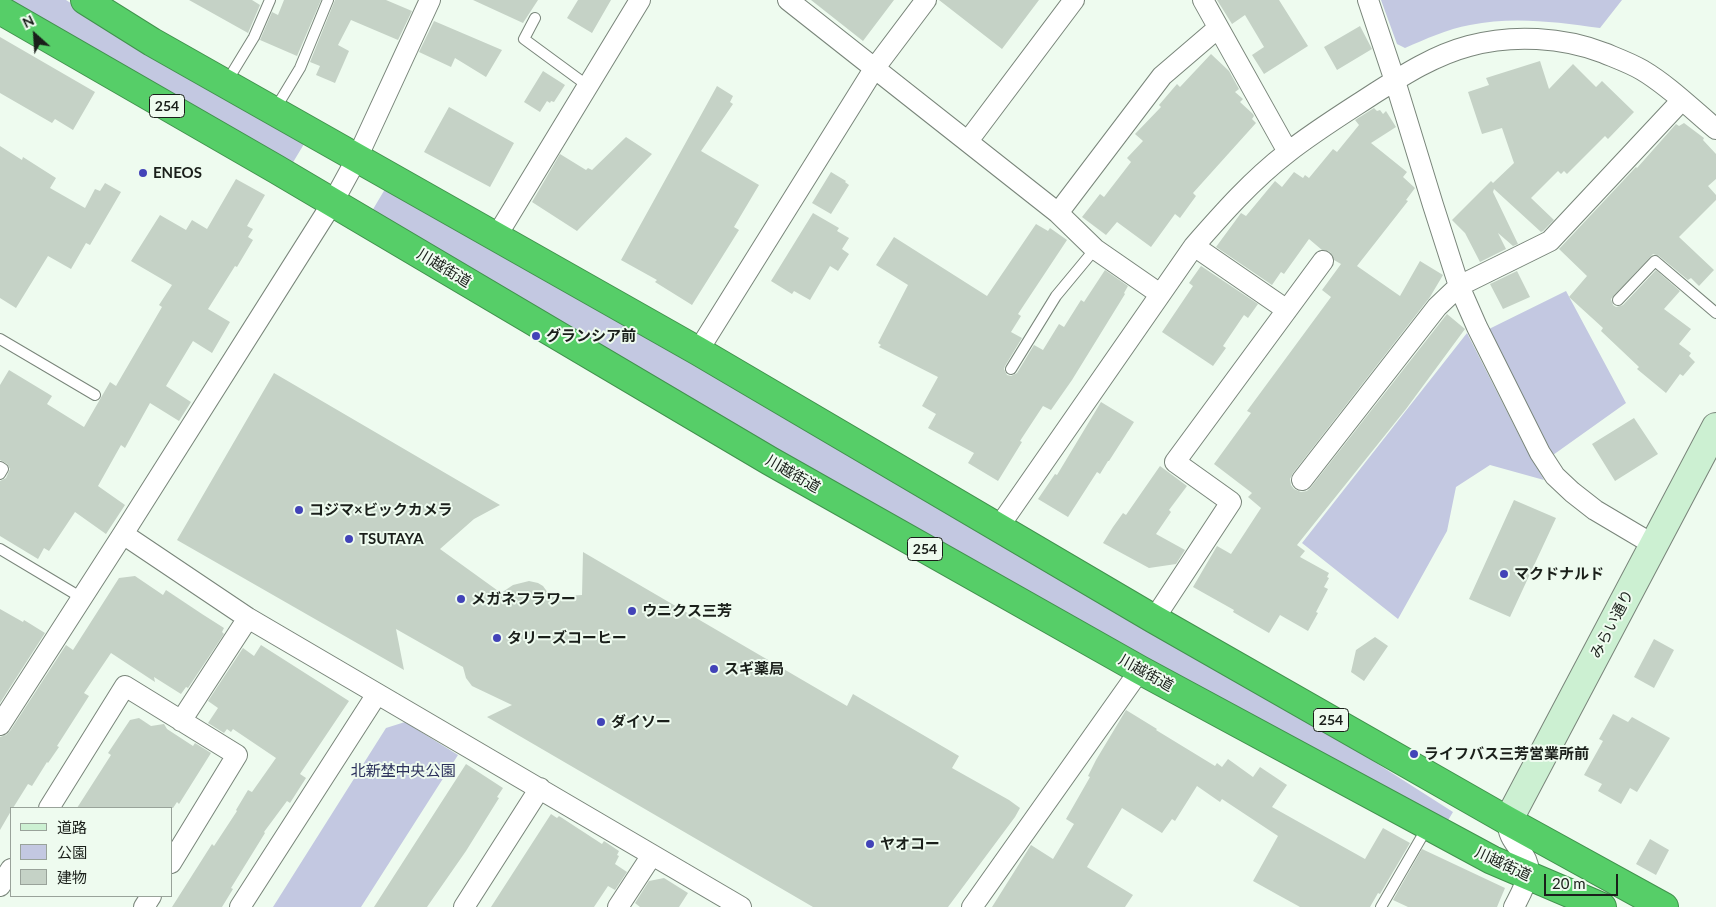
<!DOCTYPE html>
<meta charset="utf-8">
<style>
body{margin:0}
#map{position:relative;width:1716px;height:907px;overflow:hidden;background:#eefbef;font-family:Lato,"Noto Sans JP",sans-serif}
canvas{display:block}
.legend{position:absolute;left:10px;top:807px;width:162px;height:90px;box-sizing:border-box;background:#eefbef;border:1px solid #99a39a;margin:0;padding:6px 9px;list-style:none;font-size:15px;color:#1a1f1a}
.legend li{display:flex;align-items:center;gap:10px;height:25px}
.legend b{width:25px;border:1px solid #99a39a}
.north{position:absolute;left:10px;top:10px;width:50px;height:50px;-webkit-text-stroke:4px #eefbef;paint-order:stroke;rotate:334deg;font-size:14px;font-weight:700;line-height:20px;text-align:center;color:#1a1f1a}
.north::after{content:'';display:block;margin:auto;width:18px;height:22px;background:#1a1f1a;clip-path:polygon(50% 0,100% 100%,50% 72%,0 100%)}
.scale{position:absolute;left:1544px;top:874px;width:74px;height:22px;box-sizing:border-box;border:2px solid #1a1f1a;border-top:0;padding-left:6px;font-size:15px;line-height:18px;white-space:nowrap;color:#1a1f1a;-webkit-text-stroke:4px #eefbef;paint-order:stroke}
</style>
<div id="map">
<canvas width="1716" height="907"></canvas>
<ul class="legend">
<li><b style="height:6px;background:#ccf0d2"></b>道路</li>
<li><b style="height:14px;background:#c3c8e1"></b>公園</li>
<li><b style="height:14px;background:#c5d2c6"></b>建物</li>
</ul>
<div class="north">N</div>
<div class="scale">20 m</div>
</div>
<script>
const c = document.querySelector('canvas').getContext('2d');
c.lineJoin = 'round';
function paint(path, color) { c.fillStyle = color; c.fill(path, 'evenodd'); }
function strokePath(path, color, width, dash) { c.strokeStyle = color; c.lineWidth = width; c.lineCap = dash ? 'butt' : 'round'; c.setLineDash(dash || []); c.stroke(path); }
function label(font, color, halo, rows, align = 'center') {
  c.font = font + ' Lato,"Noto Sans JP",sans-serif'; c.lineWidth = 4; c.setLineDash([]); c.textBaseline = 'middle'; c.strokeStyle = halo; c.fillStyle = color; for (const [text, x, y, turn = 0] of rows) {
    c.save(); c.translate(x, y); c.rotate((+turn || 0) * Math.PI / 180); c.textAlign = isNaN(turn) ? turn : align; if (halo) c.strokeText(text, 0, 0); c.fillText(text, 0, 0); c.restore();
  }
}
paint(new Path2D(`
 M8,0H66L137,46L304,144L292,164Z
 M1381,0H1622L1600,28C1557,22 1513,16 1470,25C1447,29 1426,39 1405,48L1397,44Z
 M388,184L1290,708L1453,812L1447,822L1365,782L759,440L372,211Z
 M1566,291L1626,403L1553,455L1489,329Z
 M1467,333L1525,447L1544,480L1490,465L1456,487L1447,531L1398,619L1302,543Z
 M405,722L458,755L361,907H273L386,728Z`), '#c3c8e1');
paint(new Path2D(`
 M189,0H252L260,5L248,33Z
 M284,0H321L297,56L260,40L272,12L278,15Z
 M335,0H386L412,11L398,40L351,20L338,45L349,51L335,83L316,75L320,66L310,62Z
 M473,0H538L523,23Z
 M578,0H611L592,33L567,18Z
 M811,0H894L863,41Z
 M939,0H1039L1002,49Z
 M1217,0H1279L1308,46L1264,74L1252,55L1264,47L1245,15L1232,24Z
 M434,21L502,50L486,77L455,58L451,67L419,52Z
 M1360,26L1372,49L1337,70L1324,47Z
 M0,37L95,92L73,130L55,119L52,123L0,93Z
 M1211,54L1229,71L1239,89L1235,92L1243,99L1240,102L1253,114L1254,116L1252,119L1256,123L1193,193L1196,196L1180,218L1175,214L1151,247L1117,222L1106,235L1082,217L1100,194L1104,197L1131,162L1127,158L1143,141L1135,134L1161,107L1159,105L1177,84L1180,87Z
 M1540,61L1549,89L1573,64L1596,87L1602,81L1634,112L1608,139L1605,136L1567,174L1564,171L1561,174L1558,171L1531,198L1554,220L1543,231L1541,232L1494,189L1493,192L1518,244L1513,246L1498,233L1506,249L1480,262L1465,233L1452,220L1491,181L1493,183L1514,163L1502,128L1482,134L1468,92L1489,85L1486,78Z
 M543,71L565,85L554,102L551,101L550,103L547,101L540,112L524,102Z
 M717,86L733,96L730,102L733,104L701,151L759,185L734,227L739,230L692,305L655,282L657,280L621,260Z
 M449,107L514,143L490,187L424,152Z
 M1374,108L1377,111L1380,110L1383,114L1386,111L1396,127L1371,143L1407,172L1403,177L1415,188L1406,200L1408,201L1357,266L1400,296L1420,261L1443,275L1430,297L1293,473L1290,479L1291,485L1294,489L1301,492L1307,491L1311,487L1447,314L1465,329L1406,409L1297,545L1305,551L1300,557L1329,573L1327,577L1329,578L1324,587L1328,589L1316,612L1318,613L1308,631L1280,615L1269,633L1233,612L1234,610L1193,587L1217,546L1231,554L1261,508L1248,497L1252,493L1214,464L1251,413L1247,411L1331,297L1322,290L1341,264L1334,260L1330,252L1322,250L1309,239L1284,274L1281,272L1272,285L1216,247L1241,213L1246,216L1275,181L1282,187L1294,172L1303,178L1305,175L1309,178L1333,149L1337,152L1359,125L1355,120Z
 M1684,123L1704,138L1703,140L1716,154V179L1708,186L1716,195V200L1679,237L1714,270L1699,286L1691,278L1688,280L1659,256L1653,254L1611,299L1613,305L1616,307L1623,305L1656,270L1680,291L1664,309L1691,329L1679,344L1691,353L1689,356L1695,362L1683,376L1680,374L1666,393L1637,369L1639,367L1601,331L1603,328L1569,297L1587,276L1559,249L1636,167L1637,168L1676,124L1679,126Z
 M626,137L652,154L577,231L532,202L560,154L586,170L588,168L592,170Z
 M0,146L22,160L23,157L56,178L50,188L85,208L95,189L100,191L105,183L121,192L90,245L86,243L71,269L48,256L16,308L0,298Z
 M831,172L846,181L845,182L849,185L831,214L812,203Z
 M236,179L265,195L247,226L253,229L248,237L253,240L237,267L235,266L208,309L230,322L212,353L193,341L166,386L191,402L179,421L150,403L125,448L121,445L98,486L125,505L106,534L75,512L49,551L44,548L38,559L0,536V481L6,478L10,469L7,464L0,460V385L9,370L52,396L47,404L84,427L110,382L116,386L162,307L159,305L172,285L131,261L160,215L186,230L192,220L207,229Z
 M813,213L839,228L837,231L849,238L842,249L849,254L838,271L830,266L810,300L794,291L792,294L771,281Z
 M1036,224L1048,231L1050,228L1067,240L1018,314L1021,316L1011,332L1022,338L1005,366L1004,369L1007,375L1011,376L1017,373L1034,345L1043,350L1059,324L1064,327L1081,300L1084,302L1105,270L1128,286L1124,293L1125,294L1072,380L1051,410L1043,406L1020,441L1022,442L998,481L968,463L974,453L928,428L936,414L922,406L938,377L879,347L881,345L878,343L908,285L876,265L894,237L987,296Z
 M1201,266L1258,304L1248,318L1244,315L1223,346L1226,348L1213,366L1162,332L1193,286L1189,283Z
 M1517,271L1530,297L1503,309L1490,284Z
 M274,373L500,505L474,519L440,549L501,593L513,585L529,581L538,583L543,586L551,597L582,595L583,552L847,706L853,694L959,756L952,768L1009,800L1020,808L1015,817L948,907H813L487,717L512,705L472,686L466,678L463,667L396,629L404,670L177,540Z
 M1101,402L1134,422L1109,461H1108L1100,474L1097,472L1068,517L1038,499L1055,474L1057,475Z
 M1634,418L1658,454L1615,481L1592,444Z
 M1160,466L1187,486L1169,510L1171,512L1156,534L1185,550L1176,564L1149,568L1103,543L1113,527L1123,513L1126,515Z
 M1514,500L1556,518L1510,617L1469,599Z
 M135,576L163,595L166,590L202,614L224,628L222,632L224,634L188,688L186,687L181,694L154,677L155,682L111,653L84,693L89,696L57,746L59,747L48,763L47,762L32,786L28,784L13,808H11V811L0,830V737L6,735L10,731L66,645L73,650L119,578Z
 M0,609L23,622L24,620L45,633L0,703Z
 M1375,637L1388,646L1364,681L1351,672L1356,650Z
 M1654,639L1674,650L1654,688L1634,677Z
 M261,645L349,701L300,774L306,778L290,803L287,801L264,832L265,833L231,888L233,889L222,907H172L212,844L214,846L237,811L236,810L248,790L252,792L276,758L233,729L231,732L227,729L224,733L208,723L218,708L208,701L243,648L254,656Z
 M1126,710L1157,729L1156,730L1215,766L1217,763L1222,767L1228,759L1253,777L1260,767L1287,785L1272,807L1365,859L1383,828L1410,843L1380,894L1378,893L1370,907H1300L1253,881L1278,836L1222,799L1220,802L1197,786L1175,821L1172,819L1162,833L1122,808L1087,867L1133,895L1125,907H992L1031,845L1053,859L1074,824L1066,819L1090,777L1088,776L1096,760Z
 M1613,714L1628,722L1632,717L1670,738L1637,792L1630,788L1621,804L1598,791L1602,784L1584,775L1603,741L1599,739Z
 M139,718L151,726L164,724L167,729L193,746L195,743L211,753L179,804L177,802L173,808H77L111,755L108,753L130,720Z
 M466,764L503,788L497,797L499,798L466,851L427,907H374Z
 M551,814L557,818L559,816L602,844L604,841L619,851L617,855L619,856L615,864L627,872L615,890L608,886L594,907H491Z
 M1650,839L1669,850L1656,875L1636,864Z
 M1422,849L1505,888L1497,907H1408L1393,900Z
 M664,878L688,893L679,907H640L635,903L649,881Z`), '#c5d2c6');
const lane = new Path2D(`
 M535,18L524,39L588,86
 M226,83L254,37L270,0
 M274,111L300,68L328,0
 M1618,300L1655,261L1716,313
 M0,339L95,395
 M1011,369L1056,296L1095,249
 M0,467L3,469L0,474
 M0,549L82,598
 M1381,907L1428,826`);
const street = new Path2D(`
 M788,0L1058,213L1095,249L1160,294
 M1203,0L1288,152
 M1368,0L1395,81L1433,205L1459,286L1477,327L1540,453L1555,476L1572,492L1595,510L1654,545
 M968,141L1074,0
 M1058,213L1162,76L1218,28
 M496,237L640,0
 M1194,246L1287,310
 M698,351L874,69L926,0
 M1302,480L1437,307L1459,286L1550,241L1682,100
 M998,528L1194,246C1223,213 1252,180 1287,153C1315,131 1346,112 1375,93C1405,74 1435,55 1469,46C1512,34 1563,37 1604,53C1616,58 1630,63 1642,70C1669,86 1692,109 1716,129
 M123,534L248,618L741,907
 M1154,619L1231,502L1175,462L1323,261
 M181,721L248,618
 M0,725L123,534L333,202L357,158L430,0
 M49,808L125,686L237,755L171,863
 M1508,821C1506,844 1532,853 1528,874C1526,885 1519,897 1514,907
 M0,886L11,869
 M144,907L151,896
 M240,907L377,694
 M464,907L540,788
 M618,907L652,855
 M972,907L1140,670`);
const secondary = new Path2D(`
 M1508,821L1716,427`);
const highway = new Path2D(`
 M85,0L152,42L698,351L1154,619L1508,821L1664,907
 M0,10L276,169L770,461L1140,670L1492,860L1602,907`);
strokePath(lane, '#79857a', 12);
strokePath(street, '#79857a', 22);
strokePath(secondary, '#79857a', 30);
strokePath(highway, '#41914d', 30);
strokePath(lane, '#fff', 10);
strokePath(street, '#fff', 20);
strokePath(secondary, '#ccf0d2', 28);
strokePath(highway, '#56ce68', 28);
for (const [x, y, r, color] of [
 [143,173,5,"#4243b8"],
 [536,336,5,"#4243b8"],
 [299,510,5,"#4243b8"],
 [349,539,5,"#4243b8"],
 [1504,574,5,"#4243b8"],
 [461,599,5,"#4243b8"],
 [632,611,5,"#4243b8"],
 [497,638,5,"#4243b8"],
 [714,669,5,"#4243b8"],
 [601,722,5,"#4243b8"],
 [1414,754,5,"#4243b8"],
 [870,844,5,"#4243b8"]
]) { const dot = new Path2D(); dot.arc(x, y, r, 0, 2 * Math.PI); c.fillStyle = color; c.fill(dot); strokePath(dot, '#eefbef', 2); }
for (const [x, y, w] of [
 [167,106,35],
 [925,549,35],
 [1331,720,35]
]) { const box = new Path2D(); box.roundRect(x - w / 2, y - 11.5, w, 23, 4); c.fillStyle = '#eefbef'; c.fill(box); strokePath(box, '#1a1f1a', 1); }
label('bold 14px', '#1a1f1a', null, [
 ["254",167,106],
 ["254",925,549],
 ["254",1331,720]
]);
label('bold 15px', '#1a1f1a', '#eefbef', [
 ["ENEOS",153,173],
 ["グランシア前",546,336],
 ["コジマ×ビックカメラ",309,510],
 ["TSUTAYA",359,539],
 ["マクドナルド",1514,574],
 ["メガネフラワー",471,599],
 ["ウニクス三芳",642,611],
 ["タリーズコーヒー",507,638],
 ["スギ薬局",724,669],
 ["ダイソー",611,722],
 ["ライフバス三芳営業所前",1424,754],
 ["ヤオコー",880,844]
], 'left');
label('15px', '#1a1f1a', '#eefbef', [
 ["川越街道",444,268,31],
 ["川越街道",793,474,30],
 ["みらい通り",1612,624,-62],
 ["川越街道",1146,673,29],
 ["川越街道",1503,864,25]
]);
label('15px', '#2c315c', '#eefbef', [
 ["北新埜中央公園",403,771]
]);
</script>
